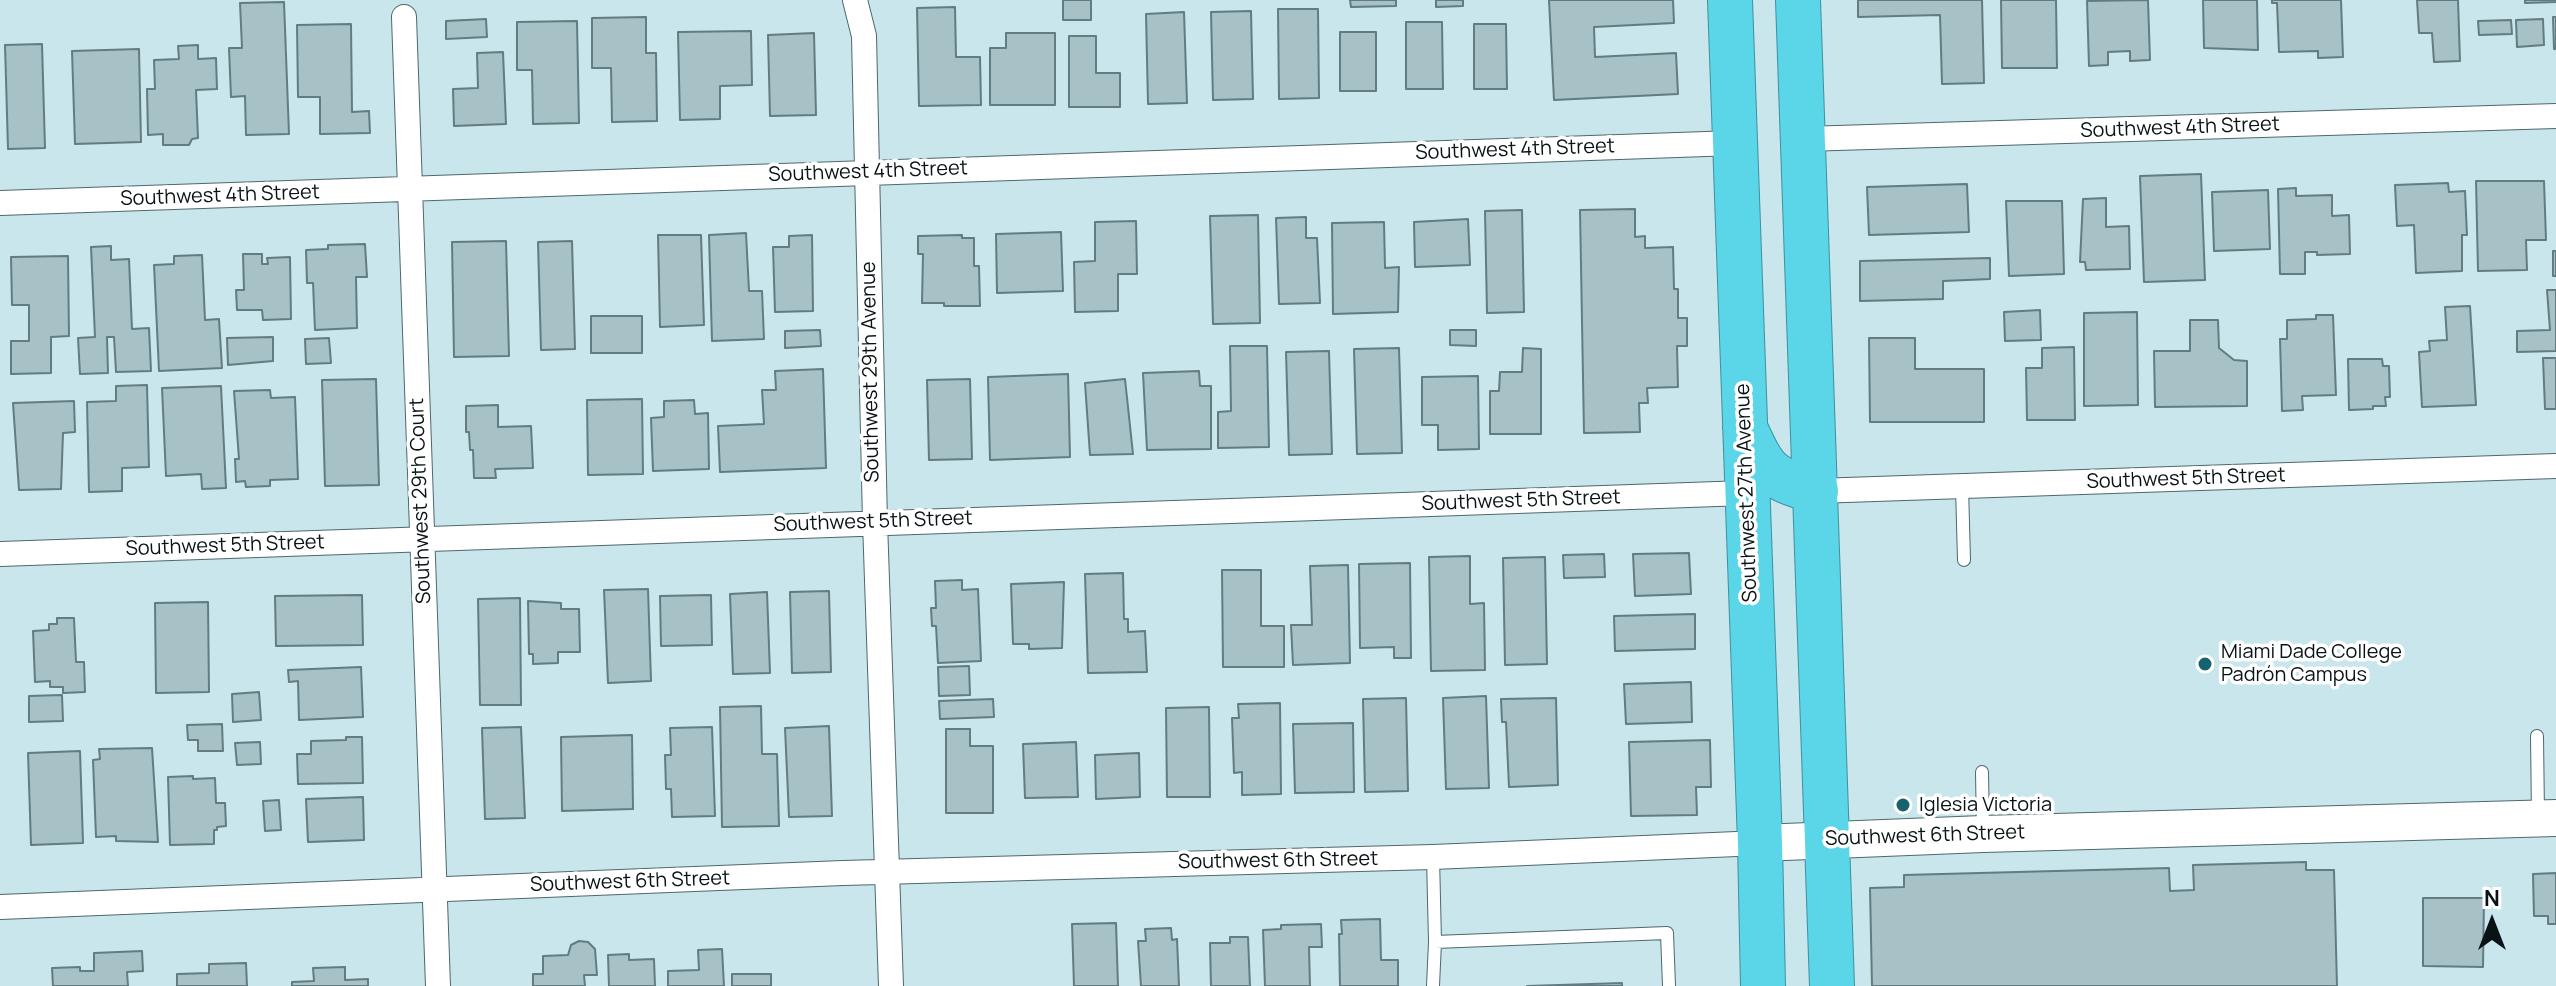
<!DOCTYPE html>
<meta charset="utf-8">
<style>
body{margin:0}
#map{position:relative;width:2556px;height:986px;overflow:hidden;background:#c9e6ec;font-family:Manrope,sans-serif}
canvas{display:block}
.north{position:absolute;left:2452px;top:882px;width:80px;height:80px;-webkit-text-stroke:6px #fff;paint-order:stroke;rotate:0deg;font-size:22px;font-weight:700;line-height:32px;text-align:center;color:#091315}
.north::after{content:'';display:block;margin:auto;width:28px;height:36px;background:#091315;clip-path:polygon(50% 0,100% 100%,50% 72%,0 100%)}
</style>
<div id="map">
<canvas width="2556" height="986"></canvas>
<div class="north">N</div>
</div>
<script>
const c = document.querySelector('canvas').getContext('2d');
c.lineJoin = 'round';
function paint(path, color) { c.fillStyle = color; c.fill(path, 'evenodd'); }
function strokePath(path, color, width, dash) { c.strokeStyle = color; c.lineWidth = width; c.lineCap = dash ? 'butt' : 'round'; c.setLineDash(dash || []); c.stroke(path); }
function label(font, color, halo, rows, align = 'center') {
  c.font = font + ' Manrope,sans-serif'; c.lineWidth = 7; c.setLineDash([]); c.textBaseline = 'middle'; c.strokeStyle = halo; c.fillStyle = color; for (const [text, x, y, turn = 0] of rows) {
    c.save(); c.translate(x, y); c.rotate((+turn || 0) * Math.PI / 180); c.textAlign = isNaN(turn) ? turn : align; if (halo) c.strokeText(text, 0, 0); c.fillText(text, 0, 0); c.restore();
  }
}
const building = new Path2D(`
 M1063,0H1091V20H1063Z
 M1350,0H1396V6L1351,7Z
 M1436,0H1463V6L1436,7Z
 M1549,0H1673L1674,23L1594,27L1595,57L1676,53L1678,94L1554,100Z
 M1858,0H1982L1984,83L1942,84L1940,15L1858,17Z
 M2001,0H2056L2057,68H2002Z
 M2148,0L2150,60L2130,61V51L2108,52V65L2089,66L2087,1Z
 M2203,0H2257L2258,50L2204,48Z
 M2272,0H2341L2343,57L2318,58V51L2279,52L2277,3H2272Z
 M2417,0H2458L2460,61L2434,62L2432,33H2419Z
 M2525,0H2556V2L2525,3Z
 M284,2L289,134L246,135L245,96L231,97L229,48H242L240,3Z
 M955,7L956,57H980L981,105L919,106L917,8Z
 M1278,9H1318L1319,98L1279,99Z
 M1251,11L1253,99L1213,100L1211,12Z
 M1184,12L1187,103L1148,104L1146,14Z
 M646,17V53H656L657,121L612,122L611,68H592V18Z
 M2553,17H2556V49H2554Z
 M486,19L487,37L446,39V21Z
 M2543,19L2544,45L2517,47L2516,20Z
 M2511,20L2512,34L2479,35L2478,21Z
 M577,21L579,123L533,124L532,70H517V22Z
 M1406,22H1442L1443,89H1406Z
 M351,24L352,112L369,111L370,133L320,134V97H298L297,25Z
 M1474,24H1506L1507,89H1474Z
 M751,31L752,85L720,86V119L680,120L678,32Z
 M1340,32H1376V91H1340Z
 M814,33L816,115L770,116L768,35Z
 M1006,33H1055V105H990V48H1006Z
 M1069,36H1096V73H1120V107H1069Z
 M42,44L45,148L8,149L5,45Z
 M198,45V59L216,58L217,89L196,90L198,138L192,139L189,145H163V134L148,135L147,89H155L154,60L179,59L178,46Z
 M139,49L141,142L75,144L72,51Z
 M503,52L506,124L454,126L453,89L478,88L477,53Z
 M2201,174L2205,280L2144,282L2140,176Z
 M2476,181H2544L2546,240H2526L2527,270L2478,271Z
 M2448,183L2449,192L2465,191L2467,235H2462V271L2416,273L2414,225L2397,226L2395,185Z
 M1967,184L1969,232L1869,235L1867,187Z
 M2296,188V196L2332,195V216L2349,215L2350,254L2317,255V252H2305V274H2280L2278,189Z
 M2268,190L2270,249L2214,251L2212,192Z
 M2106,198V227L2129,226L2130,269L2086,270L2085,262H2080L2083,199Z
 M2006,201H2062L2064,274L2009,276Z
 M1635,209V237L1645,236V248L1673,247L1674,289H1678V318H1687V346H1677L1678,387L1647,388L1648,403H1639L1640,432L1584,433L1580,210Z
 M1522,210L1524,312L1487,313L1485,211Z
 M1258,215L1260,323L1213,324L1210,216Z
 M1306,217V238H1317L1320,303L1279,304L1276,218Z
 M1468,219L1470,265L1415,267L1414,222Z
 M1136,221L1137,274H1118V311L1075,312L1074,262L1095,261V222Z
 M1384,222L1385,268L1399,267L1398,312L1333,314L1332,223Z
 M1061,232L1063,291L997,293L996,234Z
 M746,233L749,291H762L764,339L712,341L709,235Z
 M658,235H701L704,325L660,327Z
 M812,235L813,311L775,312L773,247H789V236Z
 M962,235V238H974V266H979L980,306H944V303H922L923,254H918V236Z
 M506,241L509,356L454,357L452,242Z
 M572,241L575,349L541,350L538,242Z
 M365,244L367,277H356L357,328L315,330L313,283H307L306,250L328,249V245Z
 M111,246V260L129,259L132,329L149,328L151,371L116,372L114,337H107L108,373L80,374L78,338L95,337L91,247Z
 M2553,251H2556V276H2553Z
 M243,254H262V264H268L267,258L290,257L291,319L263,320L262,310H237L236,290H244Z
 M202,255L205,320L219,319L222,368L159,371L154,265L174,264V256Z
 M68,256L69,336L51,337V373L11,374V341H29V305H12L11,257Z
 M1990,258V279L1943,281V299L1860,301V261Z
 M2547,290H2556V351L2517,352V331L2550,330Z
 M2470,306L2476,405L2422,407L2419,352L2430,351L2429,341L2447,340L2445,307Z
 M2040,310L2041,340L2005,341L2004,312Z
 M2137,312L2138,405L2084,406V313Z
 M2316,315H2333L2336,395L2302,396L2303,410L2282,411L2280,339H2287V320L2316,319Z
 M591,316H642V353H591Z
 M2190,320H2218L2219,348L2234,360L2247,361V406L2155,407L2154,351H2190Z
 M820,330L821,346L785,348V331Z
 M1450,330H1476V346L1450,345Z
 M273,337V361L228,365L227,338Z
 M329,338L331,363L306,364L305,339Z
 M1869,338H1915V369H1984V422H1870Z
 M1230,346H1267L1269,447L1218,448V412L1231,411Z
 M2074,347L2075,420H2027L2026,368H2042V348Z
 M1399,348L1402,453L1357,454L1354,349Z
 M1523,348L1541,349V434H1490V391H1499L1500,372H1522Z
 M1329,351L1332,454L1289,455L1286,352Z
 M2543,358H2556V409H2545Z
 M2348,359H2382L2383,366H2389L2390,397H2385L2386,406H2373V409L2349,410Z
 M823,369L826,468L720,472L718,426L764,424L762,390H776L775,371Z
 M1199,371L1200,386H1211V449L1147,450L1143,373Z
 M1068,374L1070,457L990,460L988,377Z
 M1478,376L1479,449L1438,450V425H1422V377Z
 M376,379L379,485L325,486L322,380Z
 M970,379L972,459L929,460L927,380Z
 M1125,379L1133,454L1090,455L1085,383Z
 M147,385L149,467L122,468V491L89,492L87,402L116,401V386Z
 M221,386L226,488L202,489L201,474L166,476L162,388Z
 M270,390L271,398L295,397L298,479L270,480V486L246,487L245,481L236,482L235,459H239L234,391Z
 M642,399L643,474L588,475L587,400Z
 M694,400L695,414L708,413L709,469L653,471L651,418L664,417V401Z
 M74,401L75,432L63,433L61,489L19,490L13,403Z
 M498,405V427L531,426L533,468L495,469L496,478H474L473,450H470L469,432H466V406Z
 M1689,553L1691,594L1635,596L1633,554Z
 M1604,554L1605,577L1564,578L1563,555Z
 M1470,556V604L1484,603L1485,670L1431,671L1429,557Z
 M1545,557L1547,664L1505,665L1503,558Z
 M1410,563L1411,658H1394V647L1360,648L1359,564Z
 M1348,565L1350,663L1293,665L1291,625H1312L1310,566Z
 M1222,570H1261V626H1284V667H1223Z
 M1123,573L1124,619H1128V632L1145,631L1147,672L1088,673L1085,574Z
 M962,580V590L978,589L981,661L938,663L936,626H932L931,608H936L935,581Z
 M1064,582L1062,648L1029,649V644H1013L1011,584Z
 M648,589L651,681L608,683L604,590Z
 M829,591L831,672L792,673L790,592Z
 M767,592L770,673L733,674L730,594Z
 M362,595L363,645L276,646L275,596Z
 M711,595L712,645L661,646L660,596Z
 M520,598L521,705H480L478,599Z
 M528,601L561,603V609H579L580,652H558V663L533,664V654H529Z
 M208,602L209,692L156,693L155,603Z
 M1695,614V649L1615,651L1614,616Z
 M57,618H74L76,662H84L85,692L63,693V687H50V681L35,682L33,631L49,630V624H57Z
 M969,666L970,695L939,696L938,667Z
 M361,667L363,717L299,720L298,681L289,682L288,670Z
 M1691,682L1692,722L1626,724L1624,684Z
 M259,692L261,720L233,722L232,694Z
 M62,695L63,721L29,722V696Z
 M1486,696L1489,788L1446,789L1443,698Z
 M1406,698L1408,791L1365,792L1363,699Z
 M1556,698L1558,785L1509,787L1506,722H1502L1501,699Z
 M993,699L994,717L940,719L939,701Z
 M1280,703L1281,794L1242,795V772L1234,773L1232,718H1239L1238,704Z
 M761,706L762,754H777L779,826L722,827L720,707Z
 M1209,707L1210,797H1167L1166,708Z
 M1353,723L1354,792L1295,793L1293,724Z
 M222,724L223,751H198V740H188L187,725Z
 M829,726L832,816L789,817L785,728Z
 M521,727L525,818L485,819L482,728Z
 M712,727L715,816L672,817L671,789H666L665,755H671L670,728Z
 M946,729H970V746H993V813H946Z
 M632,735L633,809L562,811L561,737Z
 M346,737H362L363,783L298,784L297,754H311V741L346,740Z
 M1710,740L1711,787H1696L1697,815L1631,816L1629,742Z
 M260,742L261,764L237,765L235,743Z
 M1076,742L1078,797L1025,798L1023,744Z
 M152,748L158,842L116,841V836L96,837L93,760L100,759L99,749Z
 M80,751L83,843L31,845L28,753Z
 M1139,753L1140,797L1096,799L1095,755Z
 M193,776V779L215,778L216,803H225L226,826L217,827V830H214V844L170,845L168,777Z
 M363,797L364,840L308,842L306,799Z
 M279,800L281,830L265,831L263,801Z
 M2306,862V870H2334L2337,986H1872L1870,888L1904,887V875L2169,868L2170,891L2194,890L2193,865Z
 M2556,873V924H2548V916H2534L2533,874Z
 M2423,898H2484L2483,967L2423,966Z
 M1380,919L1381,960H1398V986H1340L1339,934H1342L1341,920Z
 M1116,923L1118,986H1074L1072,924Z
 M1321,924L1322,947H1309L1310,986H1265L1263,930L1281,929V925Z
 M1171,928L1172,940L1177,939L1179,986H1141L1138,941H1146L1145,929Z
 M1230,937H1248L1250,986H1211L1210,943H1230Z
 M579,941L588,942L595,949L597,975H584L585,986H533V974H543V956L568,955L571,945Z
 M722,949L724,986H668V971L699,970L698,950Z
 M142,951L143,971L127,972L128,986H53L52,968L80,967V971H94V953Z
 M629,954V960L654,959L655,986H609L608,955Z
 M246,963L247,986H177V974L209,973V964Z
 M345,967V980L368,979V986H292V982L314,981L313,968Z
 M732,974H771V986H732Z
 M1622,983V986H1527Z`);
paint(building, '#a6c2c7');
strokePath(building, '#627c81', 2);
const lane = new Path2D(`
 M1962,487L1964,560
 M2537,736L2538,815
 M1982,772L1983,831
 M1433,857L1435,942L1667,933L1669,986
 M1433,986L1435,942`);
const street = new Path2D(`
 M855,0L864,36L875,522L891,986
 M404,17L438,986
 M1804,139L2556,116
 M0,203L1735,143
 M1816,491L2556,466
 M0,554L1746,493
 M0,907L843,873L1433,857L1760,843`);
const secondary = new Path2D(`
 M1760,843L1983,834L2556,818`);
const highway = new Path2D(`
 M1730,0L1760,843L1763,986
 M1798,0L1832,986
 M1745,428C1765,471 1768,478 1816,491`);
strokePath(lane, '#4e686c', 14);
strokePath(street, '#4e686c', 26);
strokePath(secondary, '#4e686c', 38);
strokePath(highway, '#3e919e', 46);
strokePath(lane, '#fff', 12);
strokePath(street, '#fff', 24);
strokePath(secondary, '#fff', 36);
strokePath(highway, '#5bd5e8', 44);
for (const [x, y, r, color] of [
 [2205,664,8,"#16626d"],
 [1903,805,8,"#16626d"]
]) { const dot = new Path2D(); dot.arc(x, y, r, 0, 2 * Math.PI); c.fillStyle = color; c.fill(dot); strokePath(dot, '#fff', 3); }
label('20px', '#091315', '#fff', [
 ["Southwest 4th Street",2180,128,-2],
 ["Southwest 4th Street",1515,150,-2],
 ["Southwest 4th Street",868,172,-2],
 ["Southwest 4th Street",220,196,-2],
 ["Southwest 29th Avenue",871,372,-91],
 ["Southwest 5th Street",2186,479,-2],
 ["Southwest 27th Avenue",1747,493,-92],
 ["Southwest 29th Court",421,501,-92],
 ["Southwest 5th Street",1521,501,-2],
 ["Southwest 5th Street",873,522,-2],
 ["Southwest 5th Street",225,546,-2],
 ["Southwest 6th Street",1925,836,-2],
 ["Southwest 6th Street",1278,861,-1],
 ["Southwest 6th Street",630,882,-2]
]);
label('20px', '#091315', '#fff', [
 ["Miami Dade College",2221,652],
 ["Padrón Campus",2221,675],
 ["Iglesia Victoria",1919,805]
], 'left');
</script>
